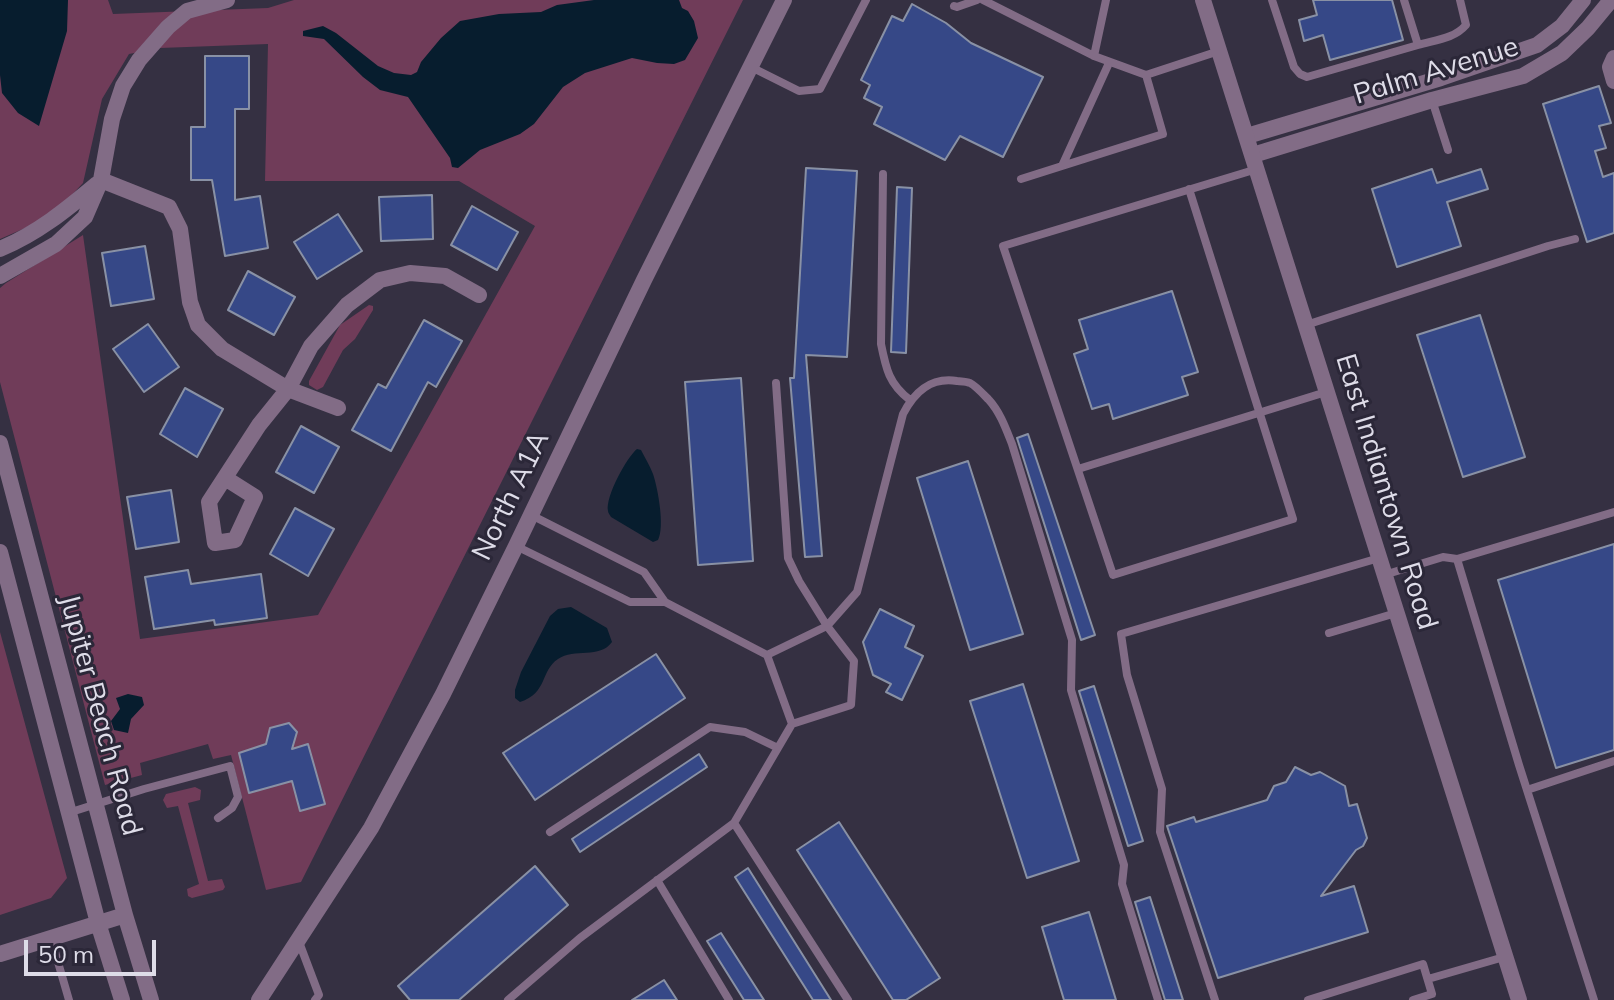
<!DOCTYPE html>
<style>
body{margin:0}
#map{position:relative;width:1614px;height:1000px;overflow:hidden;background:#353042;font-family:Mulish,sans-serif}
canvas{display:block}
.scale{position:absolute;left:24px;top:940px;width:132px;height:36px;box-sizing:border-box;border:4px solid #dedce8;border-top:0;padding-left:10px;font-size:24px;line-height:28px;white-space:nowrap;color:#dedce8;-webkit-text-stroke:6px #2b2738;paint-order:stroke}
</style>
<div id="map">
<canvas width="1614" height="1000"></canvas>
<div class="scale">50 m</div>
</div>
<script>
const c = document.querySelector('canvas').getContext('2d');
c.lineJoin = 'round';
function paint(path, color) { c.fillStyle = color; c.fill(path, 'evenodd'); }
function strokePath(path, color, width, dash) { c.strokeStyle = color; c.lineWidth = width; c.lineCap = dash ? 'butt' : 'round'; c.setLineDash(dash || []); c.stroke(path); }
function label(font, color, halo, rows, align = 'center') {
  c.font = font + ' Mulish,sans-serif'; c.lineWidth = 6; c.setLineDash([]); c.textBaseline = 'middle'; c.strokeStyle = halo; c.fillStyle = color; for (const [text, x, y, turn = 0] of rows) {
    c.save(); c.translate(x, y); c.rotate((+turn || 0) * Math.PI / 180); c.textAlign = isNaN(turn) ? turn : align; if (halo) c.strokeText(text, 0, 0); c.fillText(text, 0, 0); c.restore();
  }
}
paint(new Path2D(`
 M0,0H108L113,14L268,8L294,0H743L301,882L266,890L231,755L213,759L208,744L140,763L142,775L105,785L0,382V288L6,283L83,235L140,639L318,615L535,226L459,181H265L268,44L160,48L129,54L102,99L83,183L67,200L39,222L0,239Z
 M369,305L373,306V310L355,339L343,350L323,387L317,390L309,385V381L340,325Z
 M0,632L67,878L51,898L0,915Z
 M195,787L201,790L200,800L188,803L208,881L222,879L225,887L223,890L192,898L188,896L187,889L199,884L178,806L167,808L163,800L166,794Z`), '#703c59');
paint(new Path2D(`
 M0,0H68L67,31L39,126L18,113L2,93L0,75Z
 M594,0H679L682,8L688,11L694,21L698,38L685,60L674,64L657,63L632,58L585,73L563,87L534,124L520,134L480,150L458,168L452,167L450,158L408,97L380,90L363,77L324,39L303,36V31L323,26L336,33L378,66L394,73L411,75L417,72L421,62L441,38L460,21L499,14L541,12L557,5Z
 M637,449L641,450C645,458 650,466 653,474C658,489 665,527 658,540L653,542L611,517C610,515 608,513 608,511C605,497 627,457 637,449Z
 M571,607L607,628L612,642C600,659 574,648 558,659C540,671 548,693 520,702L515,698V690L521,672L550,616L558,609Z
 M128,694L142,697L144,705L131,719L128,733L114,730L111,721L120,709L116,698Z`), '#071d2e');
const building = new Path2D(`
 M1313,0H1392L1403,40L1330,60L1323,35L1304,41L1299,20L1317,15Z
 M912,4L946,23L971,43L1043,77L1003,157L960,136L945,160L874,124L882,107L864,98L870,85L861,80L892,16L903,21Z
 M205,56H249V109H235V200L260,196L268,248L225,256L212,180H191V127H205Z
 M1599,86L1611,123L1599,126L1606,148L1595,151L1603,177L1614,173V233L1587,242L1543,104Z
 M806,168L857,171L847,357L806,355L822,556L805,557L790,378H794Z
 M1432,169L1437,183L1481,169L1488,189L1447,202L1461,246L1397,267L1372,189Z
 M897,187L912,188L906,353L891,352Z
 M432,195L433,239L381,241L379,197Z
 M472,206L518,232L497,270L451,245Z
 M338,214L362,251L317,279L294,242Z
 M145,246L154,299L111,306L102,253Z
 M248,271L295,297L274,335L228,310Z
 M1172,291L1198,372L1182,377L1188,395L1113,419L1109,404L1092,409L1074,354L1088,349L1079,320Z
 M1480,315L1525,457L1463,477L1417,335Z
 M424,320L462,341L436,387L428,382L391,451L352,430L378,384L386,388Z
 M148,324L179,367L144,392L113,349Z
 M741,378L753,561L698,565L685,382Z
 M185,388L223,409L197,457L160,434Z
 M301,426L339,447L314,493L276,472Z
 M1028,434L1095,635L1081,640L1017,438Z
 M968,461L1023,634L970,650L917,478Z
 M171,490L179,542L136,549L127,497Z
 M295,508L334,529L308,576L270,554Z
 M1614,544V750L1556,768L1498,580Z
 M188,570L191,584L261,574L267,618L215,625L214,620L154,629L145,577Z
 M880,609L914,626L905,647L923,656L902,700L886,692L891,684L873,675L863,642Z
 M656,654L685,698L535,800L503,753Z
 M1023,684L1079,861L1027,878L970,701Z
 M1094,686L1143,841L1128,846L1079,691Z
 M289,723L297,732L292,749L308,744L325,804L300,811L292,781L249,793L239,753L266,744L270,728Z
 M699,754L707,767L580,852L572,839Z
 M1295,767L1311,775L1320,772L1345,786L1349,806L1357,804L1367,838L1363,846L1356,850L1321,896L1354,886L1368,932L1218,978L1167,826L1194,817L1196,822L1267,800L1274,786L1286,782Z
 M839,822L940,978L906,1000H893L797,850Z
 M535,866L568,905L459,1000H410L398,986Z
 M748,868L831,1000H813L735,877Z
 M1150,897L1183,1000H1165L1135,902Z
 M1089,912L1116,1000H1064L1042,927Z
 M721,933L764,1000H744L707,941Z
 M664,980L677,1000H632Z`);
paint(building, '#364887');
strokePath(building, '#8991a5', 2);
strokePath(new Path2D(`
 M983,0L1094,56L1146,75L1219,51
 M1272,0L1294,67L1300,74L1307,77L1418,45L1404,0
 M954,6L957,7L977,0
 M1418,45C1435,40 1454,39 1466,25L1460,0
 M1094,56L1106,0
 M751,67L799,91L820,89L866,0
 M1432,100L1448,150
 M1062,166L1163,134L1146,75
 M883,174L881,344C886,369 889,384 910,400
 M1021,179L1062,166L1109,63
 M1189,189L1293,519L1113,575L1003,246L1257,169
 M1306,325L1548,246L1575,239
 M776,383L788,558L799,581L827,626L854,661L851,705L792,724L767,655L827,626L857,592L903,414C915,391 931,377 957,381C958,381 969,382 970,383C976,386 984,395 989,400C1000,412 1006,429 1012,444L1072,640L1071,690L1124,865L1122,884L1158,1000
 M1078,469L1326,392
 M531,515L644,572L665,602
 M516,546L630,602H665L767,655
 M1457,559L1614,512
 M1384,575L1443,557L1457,559L1519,765L1594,1000
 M1329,633L1396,613
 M1527,790L1614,761
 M68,813L144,789L230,766L238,797L232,808L218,818
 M734,823L848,1000
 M550,832L710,727L745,732L778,748
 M657,880L729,1000
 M51,938L69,1000
 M299,942L319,995L315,1000
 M1428,979L1504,957
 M508,1000L580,938L734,823L792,724
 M1215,1000L1160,832L1162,789L1127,675L1121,634L1379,558
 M1308,1000L1423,964L1432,994L1413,1000`), '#826c86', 8);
strokePath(new Path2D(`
 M1614,58L1610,67L1614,81
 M1247,136L1441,78L1537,45L1562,26L1583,0
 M1253,155L1432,100L1523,76L1562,53L1588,28L1611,0
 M101,180L169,207L180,229L190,302L198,325L222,349L288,389L338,408
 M0,249C38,233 66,210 97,184
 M0,276L56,244L85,217L101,180L112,119L123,86L139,60L168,27L187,11L227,0
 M0,443L125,915L151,1000
 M225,478L255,497L235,540L215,543L209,502L259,425L288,389L311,346L347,305L380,280L410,273L445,276L479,295
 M0,552L98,923L122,1000
 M0,954L125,915`), '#826c86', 16);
strokePath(new Path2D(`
 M1203,0L1519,1000
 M259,1000L371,828L443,694L516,546L644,280L784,0`), '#826c86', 16);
label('28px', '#dedce8', '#2b2738', [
 ["Palm Avenue",1436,71,-17],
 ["East Indiantown Road",1386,492,73],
 ["North A1A",511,496,-64],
 ["Jupiter Beach Road",100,715,75]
]);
</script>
